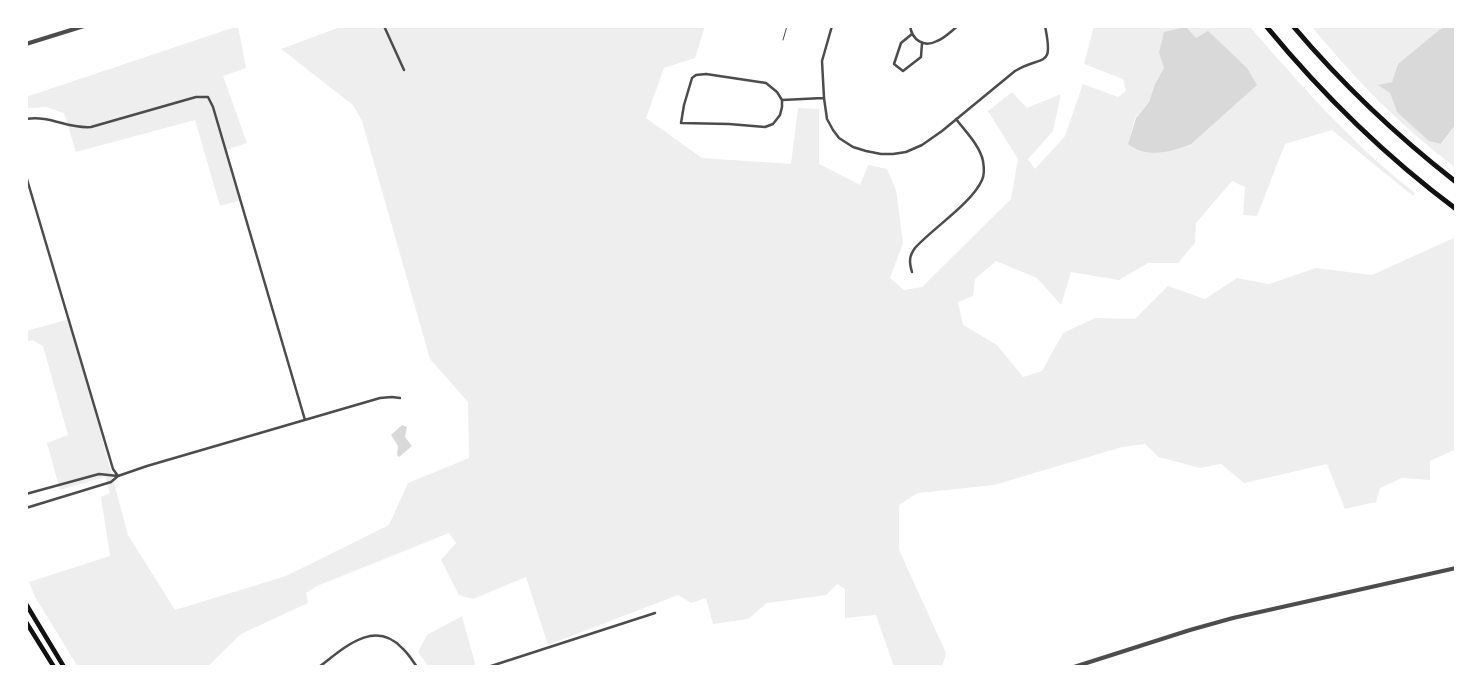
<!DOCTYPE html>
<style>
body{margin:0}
#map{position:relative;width:1482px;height:693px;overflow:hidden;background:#fff;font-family:"Alegreya Sans",sans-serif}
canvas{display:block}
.frame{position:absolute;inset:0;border:28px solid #fff;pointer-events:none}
</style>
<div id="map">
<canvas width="1482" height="693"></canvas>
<div class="frame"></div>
</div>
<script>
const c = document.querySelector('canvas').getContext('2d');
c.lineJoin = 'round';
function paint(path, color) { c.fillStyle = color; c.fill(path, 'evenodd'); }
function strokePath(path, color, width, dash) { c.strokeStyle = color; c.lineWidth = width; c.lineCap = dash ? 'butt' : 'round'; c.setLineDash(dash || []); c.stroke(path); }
paint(new Path2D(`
 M238,26L246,68L223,76L247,143L226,150L241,200L220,206L195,120L76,152L64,113L46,107L26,108V97Z
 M343,26H705L695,58L664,68L646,118L702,158L791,164L798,108L819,109V164L860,185L868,165L887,169L896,190L903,243L890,278L904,290L922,287L1011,199L1018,159L988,111L1012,92L1027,108L1061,94L1053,131L1028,159L1035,169L1065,136L1083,84L1118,97L1126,91L1123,79L1084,64L1094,26H1249C1301,85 1353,145 1415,193L1413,196L1332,130L1285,144L1257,216L1243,215L1245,187L1232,181L1196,223L1195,243L1178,263H1148L1119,280L1071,272L1061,305L1037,278L996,261L975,279L973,296L958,302L963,325L997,345L1023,377L1042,371L1063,333L1095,318L1135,319L1168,286L1205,299L1237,278L1269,284L1316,268L1372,275L1456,237V449L1430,461V480L1402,478L1380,488L1376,502L1345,509L1327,464L1244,483L1221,464L1200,468L1159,457L1145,444L1122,447L994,485L918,493L899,505V550L946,653L942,667H894L876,615L845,618V589L837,584L826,595L767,603L748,619L713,624L706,598L691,603L678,595L548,645L526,577L473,599L459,595L441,560L456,543L449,533L317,586L306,593L308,603L241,634L207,667H78L35,597L29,582L110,556L101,497L110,493L105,477L60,490L47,443L68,435L43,346L33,340L26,342V331L70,319L128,535L175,610L286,576L389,525L408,483L469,458L468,402L430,359L362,121L353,105L281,49ZM1196,38L1128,144L1135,118L1149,102L1155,84L1164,68L1159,53Z
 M1311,26H1446L1439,30L1398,64L1392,82L1379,85L1390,93L1397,112L1442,144L1456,124V168C1401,127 1354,78 1311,26Z
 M462,616L476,667H429L418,652L427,635Z`), '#eee');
paint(new Path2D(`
 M1446,26H1456V124L1441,144L1429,141L1397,112L1390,93L1378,85L1392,82L1398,64L1439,30Z
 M1186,27L1196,38L1208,31L1247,68L1257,85L1191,144C1172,152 1146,159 1128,144L1136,118L1149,102L1155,84L1164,68L1159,53L1164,32Z
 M402,425L407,427L405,437L412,446L399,457L397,455L398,446L391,435Z`), '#d9d9d9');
strokePath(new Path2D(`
 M783,40L787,26`), '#4c4c4c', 1);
strokePath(new Path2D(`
 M384,26L404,70
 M832,26L822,61L824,98L827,119L833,130L839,138L853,147L866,151L881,154H893L906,152L922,145L942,131L1015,71C1043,54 1054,70 1045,26
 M910,26C912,40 924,48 937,41C945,38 951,31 958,26
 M912,34L901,43L894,64L903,71L921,57L922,43
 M706,74L766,83L777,92L782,100V107L780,115L773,124L765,127L729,124L681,123L684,105L692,78L696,75Z
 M782,100L823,98
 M26,119C51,115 67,129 91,127L196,97H208L213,107L305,420
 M26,176L113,469L118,476
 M912,272C909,262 909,256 915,248C933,228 972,203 982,180C985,174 984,167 983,161C980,146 966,132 956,119
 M26,494L99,474L118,476L147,466L380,398L392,397L400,398
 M26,508L111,482L118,476
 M319,667C343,649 374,618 402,648C408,653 412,660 417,667
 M488,667L655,613`), '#4c4c4c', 2.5);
strokePath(new Path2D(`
 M26,44L84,26
 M1074,667L1190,630L1233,618L1456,568`), '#4c4c4c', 4);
strokePath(new Path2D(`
 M26,604L64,667
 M26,622L54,667`), '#111', 4.5);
strokePath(new Path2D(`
 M1266,26C1322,94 1385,156 1456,209
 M1293,26C1342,84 1397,136 1456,182`), '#111', 5);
</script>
